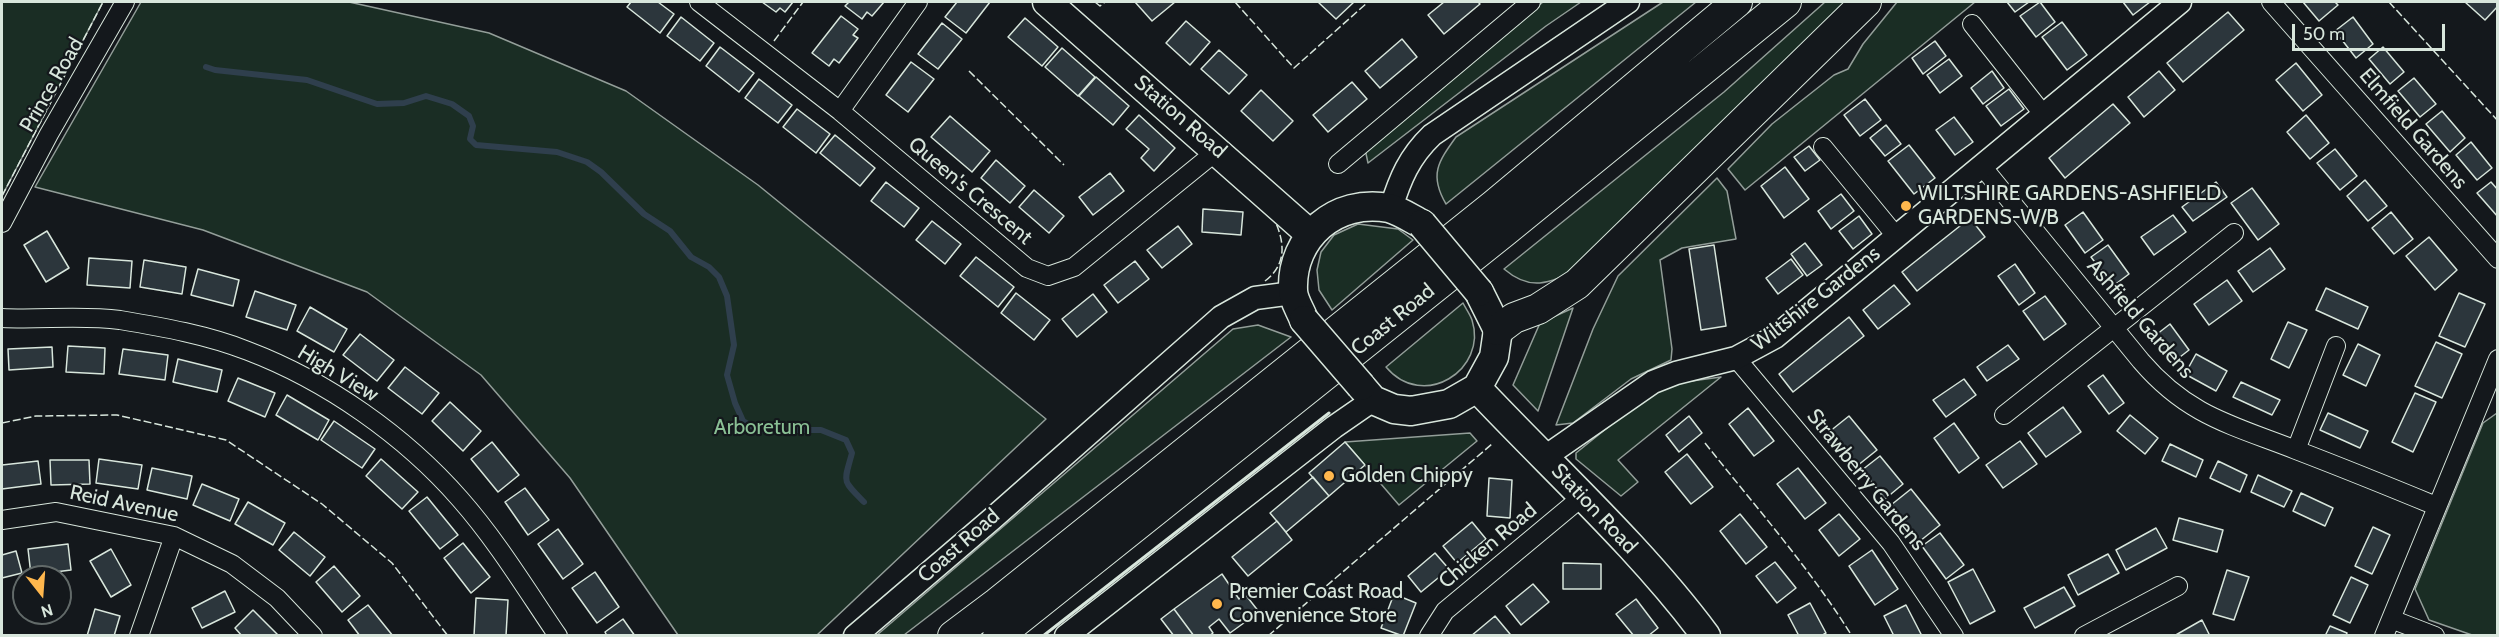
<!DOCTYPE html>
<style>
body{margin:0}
#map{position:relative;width:2499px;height:637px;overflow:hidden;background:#14181c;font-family:Cabin,sans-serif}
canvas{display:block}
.frame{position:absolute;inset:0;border:3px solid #d8e6dc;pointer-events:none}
.north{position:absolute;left:12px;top:565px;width:60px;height:60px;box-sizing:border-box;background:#14181c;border:2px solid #626a69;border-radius:50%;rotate:163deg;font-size:16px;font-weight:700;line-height:24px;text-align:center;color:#d8e6dc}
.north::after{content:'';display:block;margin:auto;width:21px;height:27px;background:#ffb74d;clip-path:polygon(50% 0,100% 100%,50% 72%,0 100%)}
.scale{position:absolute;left:2292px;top:24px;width:153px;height:27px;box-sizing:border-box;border:3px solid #d8e6dc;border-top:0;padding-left:8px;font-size:18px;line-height:21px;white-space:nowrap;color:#d8e6dc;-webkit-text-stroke:4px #14181c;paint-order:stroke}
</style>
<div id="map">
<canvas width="2499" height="637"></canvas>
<div class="frame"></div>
<div class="north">N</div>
<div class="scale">50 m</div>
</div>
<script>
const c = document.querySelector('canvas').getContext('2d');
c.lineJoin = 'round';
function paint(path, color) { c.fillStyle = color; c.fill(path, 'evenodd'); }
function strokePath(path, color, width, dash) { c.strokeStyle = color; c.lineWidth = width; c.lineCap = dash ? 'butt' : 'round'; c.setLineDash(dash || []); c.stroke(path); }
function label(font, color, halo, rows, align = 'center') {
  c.font = font + ' Cabin,sans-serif'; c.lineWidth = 4.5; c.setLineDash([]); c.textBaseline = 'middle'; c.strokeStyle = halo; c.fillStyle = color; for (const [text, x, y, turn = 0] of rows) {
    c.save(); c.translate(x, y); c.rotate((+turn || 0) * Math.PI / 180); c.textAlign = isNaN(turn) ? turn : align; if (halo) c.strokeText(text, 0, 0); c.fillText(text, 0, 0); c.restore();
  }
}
const green = new Path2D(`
 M2,2H103L2,196Z
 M141,2H349L489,33L626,91L758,185L1046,419L817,635H678L570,478L481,375L367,292L203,230L35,187Z
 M1543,2H1581L1546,26L1368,163L1365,149Z
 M1663,2H1696L1446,204C1429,175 1438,162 1456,137Z
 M1825,2H1847L1579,269C1549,283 1531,292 1504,269L1724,92Z
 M1897,2H1975L1745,190L1728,169L1772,124L1834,75L1848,69L1863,44Z
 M1717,178L1727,191L1736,239L1682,248L1660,260L1672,349L1671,360L1631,379L1573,423L1556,425L1593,329L1618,276Z
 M1358,224L1398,229L1413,240L1332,310L1319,290L1317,270L1321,252L1334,235Z
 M1463,303C1466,309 1470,314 1472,320C1488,370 1423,411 1386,367Z
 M1573,308L1538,411L1513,385L1540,323Z
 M1258,325L1291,337L904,635H877L1233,329Z
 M1721,377L1618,460L1638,482L1621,496L1576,459V453L1648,395L1677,383Z
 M2497,413V635H2472L2429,620L2415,589L2483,423Z
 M1470,433L1477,441L1399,505L1345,442Z`);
paint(green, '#1a2d24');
strokePath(green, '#939e99', 1.5);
strokePath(new Path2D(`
 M206,67L215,70L307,80L377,104L404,103L426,96L452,104L469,116L473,126L470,139L476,145L557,152L587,162L601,172L644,214L670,231L691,257L709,267L719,277L727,296L734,345L727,375L735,403L743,421L755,428L765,430H821L846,440L852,453C844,483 841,479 864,502`), '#2f3f4d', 6);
const building = new Path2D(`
 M631,2H658L674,14L660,33L627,7Z
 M762,2H793L785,12L780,8L776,12Z
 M849,2H884L872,16L867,12L862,19L845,6Z
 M957,2H990L966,33L945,17Z
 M1135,2H1175L1152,21Z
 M1318,2H1354L1336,19Z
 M1444,2H1478L1480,4L1444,34L1428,15Z
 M2007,2H2029L2015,12Z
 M2040,2L2055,22L2036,37L2020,16Z
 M2123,2H2150L2133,15Z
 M2303,2H2335L2338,5L2319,21Z
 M2465,2H2498V6L2485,20Z
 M2228,12L2244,30L2183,82L2167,63Z
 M841,16L858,29L853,35L858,38L839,63L834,59L829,66L812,53Z
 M681,17L714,43L700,61L667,36Z
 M2353,17L2373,44L2356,58L2335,31Z
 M1025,18L1058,47L1042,66L1008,37Z
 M1186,21L1210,42L1190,65L1166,43Z
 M2062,22L2087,55L2067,70L2042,37Z
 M942,23L962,39L938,69L918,54Z
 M1402,39L1417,57L1380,88L1365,71Z
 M1935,41L1946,56L1923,74L1912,58Z
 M720,47L754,73L739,92L706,66Z
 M2383,47L2404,72L2390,84L2369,59Z
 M1062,48L1095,77L1078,96L1045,67Z
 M1219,50L1247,75L1229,94L1201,69Z
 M1949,59L1962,76L1940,93L1927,75Z
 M911,62L934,79L908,112L886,95Z
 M2296,63L2322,95L2303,111L2276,80Z
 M1992,71L2004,88L1983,104L1971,88Z
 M2159,71L2175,90L2144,117L2128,97Z
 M1096,77L1129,106L1113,125L1079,96Z
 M2414,78L2436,104L2420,117L2398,91Z
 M759,79L792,105L778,123L745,98Z
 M1352,82L1367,99L1328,132L1313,115Z
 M2009,89L2024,109L2001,126L1986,106Z
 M1261,90L1293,121L1273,141L1241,111Z
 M1865,99L1881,120L1860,136L1844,115Z
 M2113,104L2130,123L2065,178L2049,158Z
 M797,109L830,134L816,153L783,127Z
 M2442,111L2465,138L2450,152L2426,124Z
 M1139,115L1175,148L1154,171L1141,158L1149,149L1126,129Z
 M2306,115L2329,143L2310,159L2287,132Z
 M950,116L990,151L972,172L931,137Z
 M1954,117L1973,142L1955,155L1936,130Z
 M1886,125L1901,144L1885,156L1870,138Z
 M835,135L875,168L860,186L820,153Z
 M2471,142L2492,168L2477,180L2456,155Z
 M1909,145L1935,178L1914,194L1888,161Z
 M1809,146L1820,160L1805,171L1794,157Z
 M2335,149L2357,176L2340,190L2317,163Z
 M996,160L1025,186L1010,203L981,178Z
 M1785,167L1809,199L1784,218L1761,186Z
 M1110,173L1124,191L1093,215L1079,197Z
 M2365,180L2387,206L2368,221L2347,196Z
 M886,182L919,208L904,227L871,201Z
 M2216,182L2227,197L2193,221L2182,207Z
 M2491,182L2498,190V217L2477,193Z
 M2252,188L2279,224L2258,240L2231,203Z
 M1034,190L1064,216L1049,233L1019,207Z
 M1841,194L1854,211L1831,229L1818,211Z
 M1203,209L1243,212L1241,235L1202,232Z
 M2083,212L2103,240L2085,253L2065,225Z
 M2391,212L2413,239L2394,254L2372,228Z
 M2173,215L2186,232L2154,255L2141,237Z
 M1859,216L1872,234L1853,249L1839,231Z
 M1970,218L1985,237L1917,291L1902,272Z
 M932,221L961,244L945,264L916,240Z
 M1178,226L1192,244L1162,268L1147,250Z
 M47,231L69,268L46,282L24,245Z
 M2429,237L2457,270L2435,290L2406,256Z
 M1805,243L1822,265L1807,276L1791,254Z
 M1714,245L1726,326L1701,330L1689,249Z
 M2108,245L2129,274L2113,286L2091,257Z
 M2270,248L2285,269L2253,292L2238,271Z
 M976,257L1014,287L998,307L960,276Z
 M89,258L132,261L130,288L87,285Z
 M1791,259L1803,275L1778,294L1766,278Z
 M144,260L186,267L182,294L140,287Z
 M1135,261L1149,279L1118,303L1104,285Z
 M2015,264L2035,293L2019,305L1998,276Z
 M198,269L239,280L233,306L191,295Z
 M2227,280L2242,301L2209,325L2194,304Z
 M1894,285L1910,304L1878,329L1863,310Z
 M2326,288L2368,307L2358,329L2316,310Z
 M255,291L296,305L287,330L246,317Z
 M1016,293L1050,320L1034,340L1001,313Z
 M2459,293L2485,304L2465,347L2439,336Z
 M1093,294L1107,312L1077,337L1062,319Z
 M2045,296L2066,324L2044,340L2023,311Z
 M310,307L347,329L334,352L297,331Z
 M1849,317L1864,336L1793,392L1779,374Z
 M2288,322L2307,330L2289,368L2271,359Z
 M2170,324L2189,350L2171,364L2152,338Z
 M360,334L394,360L377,381L343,355Z
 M2436,342L2462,354L2442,398L2415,386Z
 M2358,344L2380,355L2366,386L2343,375Z
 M2008,345L2019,359L1987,381L1977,367Z
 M68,346L105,348L104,374L66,372Z
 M52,347L53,367L9,370L8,349Z
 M123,349L168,355L165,380L119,374Z
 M2196,354L2227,371L2216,391L2185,374Z
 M178,359L222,370L217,392L173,382Z
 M405,367L439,393L422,414L388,388Z
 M2103,375L2124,403L2109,414L2088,386Z
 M238,378L275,393L265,417L228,401Z
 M1964,379L1976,395L1946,417L1933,400Z
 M2241,382L2280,400L2272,415L2233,397Z
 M2415,393L2436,402L2413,452L2392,442Z
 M287,395L329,420L318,440L276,415Z
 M450,402L481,431L463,451L432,421Z
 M2063,407L2081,432L2046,457L2028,433Z
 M1748,408L1774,441L1754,456L1729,424Z
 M2328,413L2368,431L2360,448L2320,430Z
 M2130,415L2158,438L2145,454L2117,431Z
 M1689,416L1702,433L1679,452L1666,435Z
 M1849,416L1877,450L1857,466L1829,432Z
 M334,421L375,449L362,468L321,440Z
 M1954,423L1979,458L1959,473L1934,438Z
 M2020,441L2037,464L2003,488L1986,465Z
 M492,442L519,475L498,492L471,459Z
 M1345,442L1365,465L1329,496L1309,473Z
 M2170,444L2203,460L2196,477L2162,461Z
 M1687,454L1713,487L1691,504L1665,472Z
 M1880,456L1903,484L1885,499L1862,470Z
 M99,459L142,465L138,489L96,483Z
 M381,459L418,492L402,509L366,476Z
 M50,460H89L90,484L51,485Z
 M38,461L41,484L2,489V465Z
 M2218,461L2247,475L2240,492L2210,478Z
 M152,468L192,476L187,499L147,490Z
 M1798,468L1826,503L1805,519L1777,484Z
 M2258,475L2292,491L2284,507L2251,492Z
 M1313,477L1329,496L1286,532L1270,513Z
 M1489,478L1512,480L1510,518L1487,516Z
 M202,484L239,499L230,521L193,505Z
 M525,488L549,520L528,535L505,502Z
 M1911,489L1940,525L1920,541L1891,505Z
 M2301,493L2333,508L2325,526L2293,511Z
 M427,497L458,535L440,549L409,511Z
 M248,502L285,523L273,545L235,524Z
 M1740,514L1767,547L1746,564L1720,531Z
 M1839,514L1860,539L1839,556L1819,530Z
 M2179,518L2223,530L2217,552L2173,540Z
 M1277,521L1292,540L1248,576L1232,557Z
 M1472,522L1486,539L1457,563L1443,546Z
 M2373,527L2390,535L2372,574L2355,566Z
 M2156,528L2167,548L2126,570L2116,550Z
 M558,529L583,564L563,579L538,544Z
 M294,532L325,557L310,576L279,550Z
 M1940,533L1964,565L1946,579L1922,546Z
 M463,543L490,577L471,593L444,558Z
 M68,544L71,570L31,575L28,549Z
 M111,549L131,585L111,597L90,561Z
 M1872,550L1898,589L1875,605L1849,566Z
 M16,551L22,573L2,578V555Z
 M1435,553L1449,569L1421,592L1408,576Z
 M2108,554L2119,573L2078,595L2068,575Z
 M1775,562L1796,588L1777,603L1756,576Z
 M1563,563L1601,564V589H1563Z
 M334,566L360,596L342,612L316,582Z
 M1973,569L1995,611L1970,624L1948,582Z
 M2227,570L2249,577L2234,620L2213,614Z
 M595,572L619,607L597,623L572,588Z
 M1222,574L1239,599L1245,594L1259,612L1230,633L1219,619L1209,627L1213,633L1209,636H1194L1174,609Z
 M2351,577L2368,585L2350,623L2333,615Z
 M1533,584L1549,602L1521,625L1506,606Z
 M2064,587L2075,606L2035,628L2024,608Z
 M225,591L235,612L202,628L192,608Z
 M1394,594L1416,603L1403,636L1381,628Z
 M476,598L508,600L506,636H474Z
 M1636,599L1658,628L1648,636H1634L1616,614Z
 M1810,603L1826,633L1821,636H1799L1788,615Z
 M368,605L393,636H360L348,620Z
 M1906,605L1922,636H1894L1884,616Z
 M95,609L120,616L114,636H87Z
 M1174,609L1194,636H1174L1161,619Z
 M253,610L279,636H242L235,628Z
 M1495,616L1510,634L1508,636H1471Z
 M623,619L635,636H607L605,632Z
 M2202,620L2210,636H2174Z
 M2330,626L2347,633L2346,636H2325Z`);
paint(building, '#2c363c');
strokePath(building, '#d8e6dc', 1.5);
const minor = new Path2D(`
 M699,2L840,111L1027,268L1048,276L1074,267L1218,150
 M2271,2L2498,259
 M1972,24L2043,114
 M840,111L918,2
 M1823,147L1896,236
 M1338,164L1531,2
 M1981,165L2141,361C2188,416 2232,425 2296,450C2343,468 2390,487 2436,506
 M2,223L49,134L125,2
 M2,318C41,320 80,315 120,320C162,327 208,335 248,351C327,381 405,436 460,499C497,541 526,589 558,636
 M1736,358L1891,543L1954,636
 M2004,415L2234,233
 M2296,450L2336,346
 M2,520L56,512L174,536L232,564L277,598L313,636
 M2391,619L2435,636
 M139,636L174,536
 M1429,636L1445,611L1582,497
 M2084,636L2178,586
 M2384,636L2498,359`);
const tertiary = new Path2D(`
 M1391,208C1400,179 1409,157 1432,135L1628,2
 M1545,457L1653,382L1676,373L1736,358L1775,337L2180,2
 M855,636L992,519L1221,317L1255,298L1293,293
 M1066,636L1334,427L1373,400`);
const primary = new Path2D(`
 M1047,2L1310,234
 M1304,320C1301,311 1293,300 1293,290C1291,237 1336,198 1389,208C1400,211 1412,219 1422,224
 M1361,386L1373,400L1394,409L1411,411L1449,404L1477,388L1494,357L1498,330L1479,292
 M1477,388C1554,470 1639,546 1706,636`);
const trunk = new Path2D(`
 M1498,330L1514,318L1538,309L1577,284L1866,2
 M953,636L997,603L1494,205L1737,2
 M998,636L1505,231L1786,2`);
strokePath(minor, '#d8e6dc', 20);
strokePath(tertiary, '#d8e6dc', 25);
strokePath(primary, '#d8e6dc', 31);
strokePath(trunk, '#d8e6dc', 32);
strokePath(minor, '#14181c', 18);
strokePath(tertiary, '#14181c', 22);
strokePath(primary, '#14181c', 28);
strokePath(trunk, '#14181c', 30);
const primaryBridge = new Path2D(`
 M1422,224L1479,292
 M1304,320L1361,386`);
strokePath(primaryBridge, '#d8e6dc', 31, []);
strokePath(primaryBridge, '#14181c', 28);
strokePath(new Path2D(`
 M1095,2L1100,6L1105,2
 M1235,2L1294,68L1368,2
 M2389,2L2498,121
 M774,41L803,2
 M969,71L1064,165
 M2,196L103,2
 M1265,281C1286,265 1285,245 1276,223
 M2,423L36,416L117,415L226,440L322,504L392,563L448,636
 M1705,443C1755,506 1809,567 1852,636
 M1268,636L1492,444`), '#d8e6dc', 1.5, [8, 3]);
strokePath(new Path2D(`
 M1043,636L1329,413`), '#d8e6dc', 3);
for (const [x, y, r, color] of [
 [1906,206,6,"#ffb74d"],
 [1329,476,6,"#ffb74d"],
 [1217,604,6,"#ffb74d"]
]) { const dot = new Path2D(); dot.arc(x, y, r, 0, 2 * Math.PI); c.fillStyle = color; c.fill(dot); strokePath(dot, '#14181c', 2); }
label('21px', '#d8e6dc', '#14181c', [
 ["Prince Road",52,85,-60],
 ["Station Road",1180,117,41],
 ["Elmfield Gardens",2413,129,49],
 ["Queen's Crescent",970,191,40],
 ["Wiltshire Gardens",1816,299,-38],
 ["Ashfield Gardens",2140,319,49],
 ["Coast Road",1393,320,-39],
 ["High View",338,374,31],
 ["Strawberry Gardens",1866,480,51],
 ["Reid Avenue",124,504,12],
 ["Station Road",1594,509,47],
 ["Coast Road",959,546,-41],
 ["Chicken Road",1488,546,-40]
]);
label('21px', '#d8e6dc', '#14181c', [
 ["WILTSHIRE GARDENS-ASHFIELD",1918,194],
 ["GARDENS-W/B",1918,218],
 ["Golden Chippy",1341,476],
 ["Premier Coast Road",1229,592],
 ["Convenience Store",1229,616]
], 'left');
label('21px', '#8ac095', '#14181c', [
 ["Arboretum",762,428]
]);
</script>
